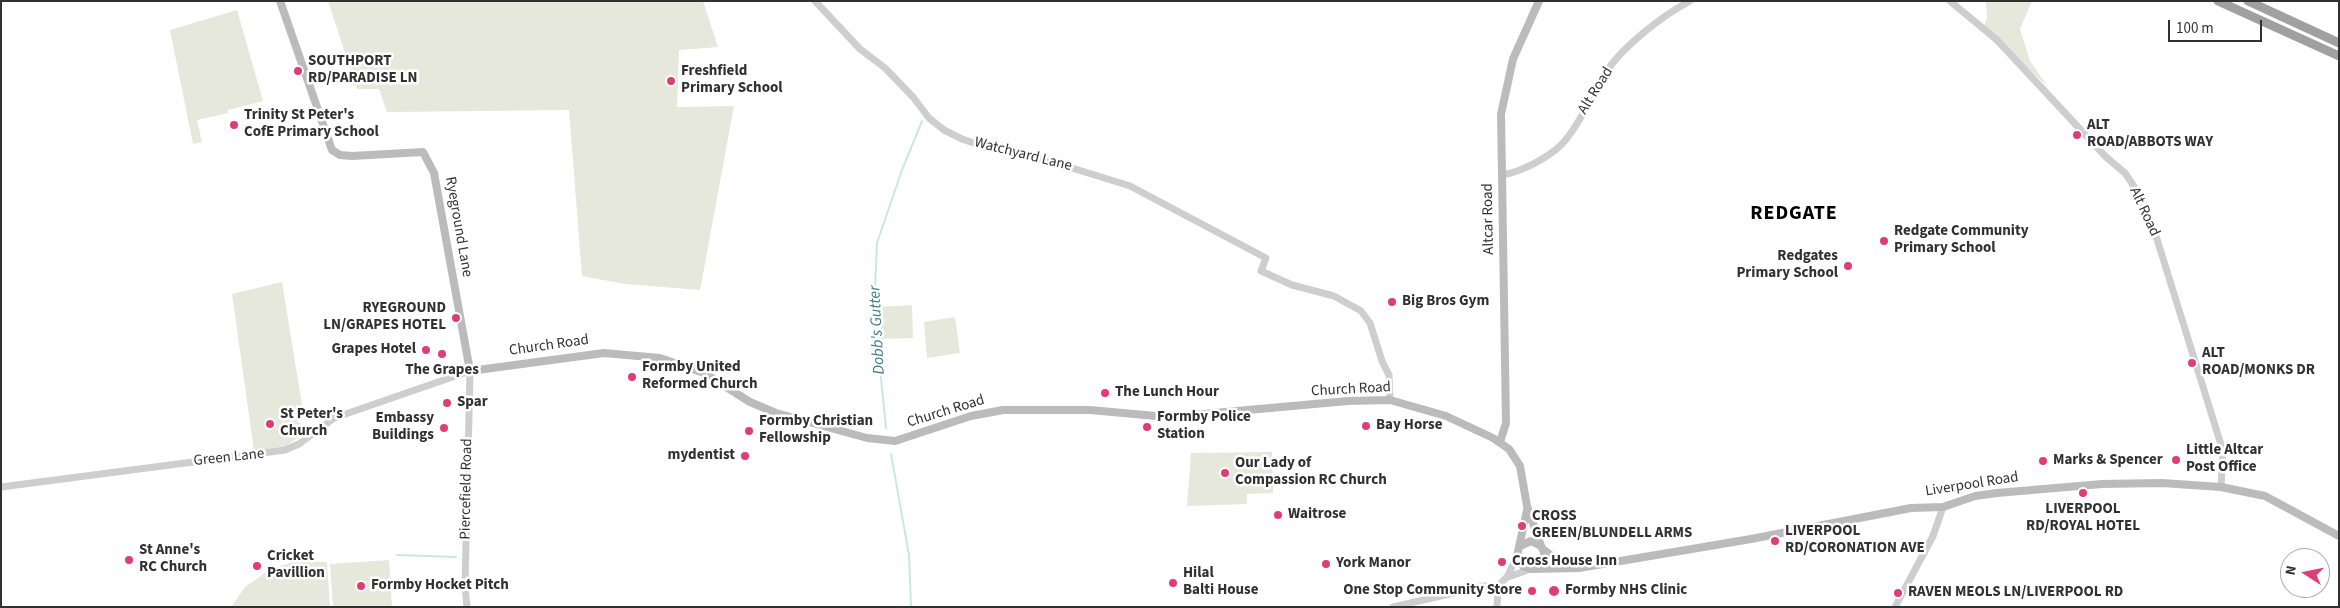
<!DOCTYPE html>
<style>
body{margin:0}
#map{position:relative;width:2340px;height:608px;overflow:hidden;background:#fff;font-family:"Source Sans 3",sans-serif}
canvas{display:block}
.frame{position:absolute;inset:0;border:2px solid #313131;pointer-events:none}
.north{position:absolute;left:2280px;top:548px;width:50px;height:50px;box-sizing:border-box;background:#fff;border:1px solid #adadad;border-radius:50%;rotate:281deg;font-size:14px;font-weight:700;line-height:20px;text-align:center;color:#313131}
.north::after{content:'';display:block;margin:auto;width:18px;height:22px;background:#de3e75;clip-path:polygon(50% 0,100% 100%,50% 72%,0 100%)}
.scale{position:absolute;left:2168px;top:20px;width:94px;height:22px;box-sizing:border-box;border:2px solid #313131;border-top:0;padding-left:6px;font-size:15px;line-height:18px;white-space:nowrap;color:#313131;-webkit-text-stroke:4px #fff;paint-order:stroke}
</style>
<div id="map">
<canvas width="2340" height="608"></canvas>
<div class="frame"></div>
<div class="north">N</div>
<div class="scale">100 m</div>
</div>
<script>
const c = document.querySelector('canvas').getContext('2d');
c.lineJoin = 'round';
function paint(path, color) { c.fillStyle = color; c.fill(path, 'evenodd'); }
function strokePath(path, color, width, dash) { c.strokeStyle = color; c.lineWidth = width; c.lineCap = dash ? 'butt' : 'round'; c.setLineDash(dash || []); c.stroke(path); }
function label(font, color, halo, rows, align = 'center') {
  c.font = font + ' "Source Sans 3",sans-serif'; c.lineWidth = 5; c.setLineDash([]); c.textBaseline = 'middle'; c.strokeStyle = halo; c.fillStyle = color; for (const [text, x, y, turn = 0] of rows) {
    c.save(); c.translate(x, y); c.rotate((+turn || 0) * Math.PI / 180); c.textAlign = isNaN(turn) ? turn : align; if (halo) c.strokeText(text, 0, 0); c.fillText(text, 0, 0); c.restore();
  }
}
paint(new Path2D(`
 M328,1H703L718,47L679,50L677,107L734,106L700,290L625,284L582,276L569,110L387,112L379,89H357Z
 M1986,1H2032L2020,29L2030,61L2048,87L1984,27L1987,17Z
 M237,10L263,101L228,110V113L197,120L202,142L193,144L170,30Z
 M282,282L302,405L298,407L297,422L301,423L302,435L286,446L254,451L232,294Z
 M912,305L913,338L881,339L880,307Z
 M955,317L960,353L927,358L924,322Z
 M1272,452L1273,493L1247,494V504L1187,506L1191,453Z
 M389,560L392,607H333L330,564Z
 M295,561L327,562L330,607H231L245,587L269,570Z`), '#e5e8db');
strokePath(new Path2D(`
 M886,428L874,309L877,243L902,170L922,121
 M891,454L909,555L911,607
 M397,555L456,557`), '#cbe6ea', 2);
strokePath(new Path2D(`
 M815,1L860,49L885,68L913,97L929,118L944,130L962,139L988,148L1056,163L1130,186L1266,258L1261,271L1292,285L1334,296L1361,311L1370,323L1382,361L1389,375L1390,400
 M1950,1L1997,40L2106,157L2125,173L2141,197L2156,236L2223,451L2221,487
 M1502,175C1521,172 1548,158 1562,144C1580,125 1593,91 1608,69C1626,44 1662,16 1690,1
 M1,487L285,450L299,444L334,418L470,371L465,586L467,607
 M1508,577L1531,569
 M1393,607L1484,586H1498L1507,577L1517,556
 M1497,607L1498,586
 M1895,607L1933,536L1943,507`), '#cecece', 7);
strokePath(new Path2D(`
 M280,1L332,150L340,155L352,156L423,152L434,173L470,371L604,353L660,358L704,373L750,402L776,413L867,438L895,441L971,416L1003,410H1090L1156,416L1192,415L1348,401L1390,400L1446,416L1493,438L1509,449L1520,466L1527,506L1541,546
 M1500,442L1506,423L1501,114L1513,59L1539,1
 M1527,510L1517,556L1523,566L1531,569L1579,568L1751,539L1911,508L1943,507L1975,496L1997,493L2102,484L2162,483L2221,487L2265,496L2339,536
 M1520,546L1531,541L1541,546C1547,555 1545,563 1536,568
 M1543,549L1558,561L1571,567`), '#bbb', 8);
strokePath(new Path2D(`
 M2218,1L2339,56
 M2248,1L2339,43`), '#a0a0a0', 9);
for (const [x, y, r, color] of [
 [298,71,5,"#de3e75"],
 [671,81,5,"#de3e75"],
 [234,125,5,"#de3e75"],
 [2077,135,5,"#de3e75"],
 [1884,241,5,"#de3e75"],
 [1848,266,5,"#de3e75"],
 [1392,302,5,"#de3e75"],
 [456,318,5,"#de3e75"],
 [426,350,5,"#de3e75"],
 [442,354,5,"#de3e75"],
 [2192,363,5,"#de3e75"],
 [632,377,5,"#de3e75"],
 [1105,393,5,"#de3e75"],
 [447,403,5,"#de3e75"],
 [270,424,5,"#de3e75"],
 [1366,426,5,"#de3e75"],
 [1147,427,5,"#de3e75"],
 [444,428,5,"#de3e75"],
 [749,431,5,"#de3e75"],
 [745,456,5,"#de3e75"],
 [2176,460,5,"#de3e75"],
 [2043,461,5,"#de3e75"],
 [1225,473,5,"#de3e75"],
 [2083,493,5,"#de3e75"],
 [1278,515,5,"#de3e75"],
 [1522,526,5,"#de3e75"],
 [1775,541,5,"#de3e75"],
 [129,560,5,"#de3e75"],
 [1502,562,5,"#de3e75"],
 [1326,564,5,"#de3e75"],
 [257,566,5,"#de3e75"],
 [1173,583,5,"#de3e75"],
 [361,586,5,"#de3e75"],
 [1532,591,5,"#de3e75"],
 [1554,591,6,"#de3e75"],
 [1898,593,5,"#de3e75"]
]) { const dot = new Path2D(); dot.arc(x, y, r, 0, 2 * Math.PI); c.fillStyle = color; c.fill(dot); strokePath(dot, '#fff', 2); }
label('bold 15px', '#313131', '#fff', [
 ["SOUTHPORT",308,62],
 ["RD/PARADISE LN",308,79],
 ["Freshfield",681,72],
 ["Primary School",681,89],
 ["Trinity St Peter's",244,116],
 ["CofE Primary School",244,133],
 ["ALT",2087,126],
 ["ROAD/ABBOTS WAY",2087,143],
 ["Redgate Community",1894,232],
 ["Primary School",1894,249],
 ["Redgates",1838,257,"right"],
 ["Primary School",1838,274,"right"],
 ["Big Bros Gym",1402,302],
 ["RYEGROUND",446,309,"right"],
 ["LN/GRAPES HOTEL",446,326,"right"],
 ["Grapes Hotel",416,350,"right"],
 ["ALT",2202,354],
 ["ROAD/MONKS DR",2202,371],
 ["Formby United",642,368],
 ["Reformed Church",642,385],
 ["The Grapes",442,371,"center"],
 ["The Lunch Hour",1115,393],
 ["Spar",457,403],
 ["St Peter's",280,415],
 ["Church",280,432],
 ["Formby Police",1157,418],
 ["Station",1157,435],
 ["Embassy",434,419,"right"],
 ["Buildings",434,436,"right"],
 ["Formby Christian",759,422],
 ["Fellowship",759,439],
 ["Bay Horse",1376,426],
 ["Little Altcar",2186,451],
 ["Post Office",2186,468],
 ["mydentist",735,456,"right"],
 ["Marks & Spencer",2053,461],
 ["Our Lady of",1235,464],
 ["Compassion RC Church",1235,481],
 ["LIVERPOOL",2083,510,"center"],
 ["RD/ROYAL HOTEL",2083,527,"center"],
 ["Waitrose",1288,515],
 ["CROSS",1532,517],
 ["GREEN/BLUNDELL ARMS",1532,534],
 ["LIVERPOOL",1785,532],
 ["RD/CORONATION AVE",1785,549],
 ["St Anne's",139,551],
 ["RC Church",139,568],
 ["Cricket",267,557],
 ["Pavillion",267,574],
 ["Cross House Inn",1512,562],
 ["York Manor",1336,564],
 ["Hilal",1183,574],
 ["Balti House",1183,591],
 ["Formby Hocket Pitch",371,586],
 ["One Stop Community Store",1522,591,"right"],
 ["Formby NHS Clinic",1565,591],
 ["RAVEN MEOLS LN/LIVERPOOL RD",1908,593]
], 'left');
label('15px', '#313131', '#fff', [
 ["Alt Road",1596,91,-58],
 ["Watchyard Lane",1023,155,14],
 ["Alt Road",2144,212,65],
 ["Altcar Road",1489,219,-91],
 ["Ryeground Lane",458,227,80],
 ["Church Road",549,346,-8],
 ["Church Road",1351,390,-3],
 ["Church Road",946,412,-17],
 ["Green Lane",229,458,-6],
 ["Liverpool Road",1972,485,-9],
 ["Piercefield Road",467,489,-89]
]);
label('italic 16px', '#3d7c84', '#fff', [
 ["Dobb's Gutter",878,330,-93]
]);
c.letterSpacing = '1px';
label('bold 20px', '#000', '#fff', [
 ["REDGATE",1794,215]
]);
c.letterSpacing = '0px';
</script>
